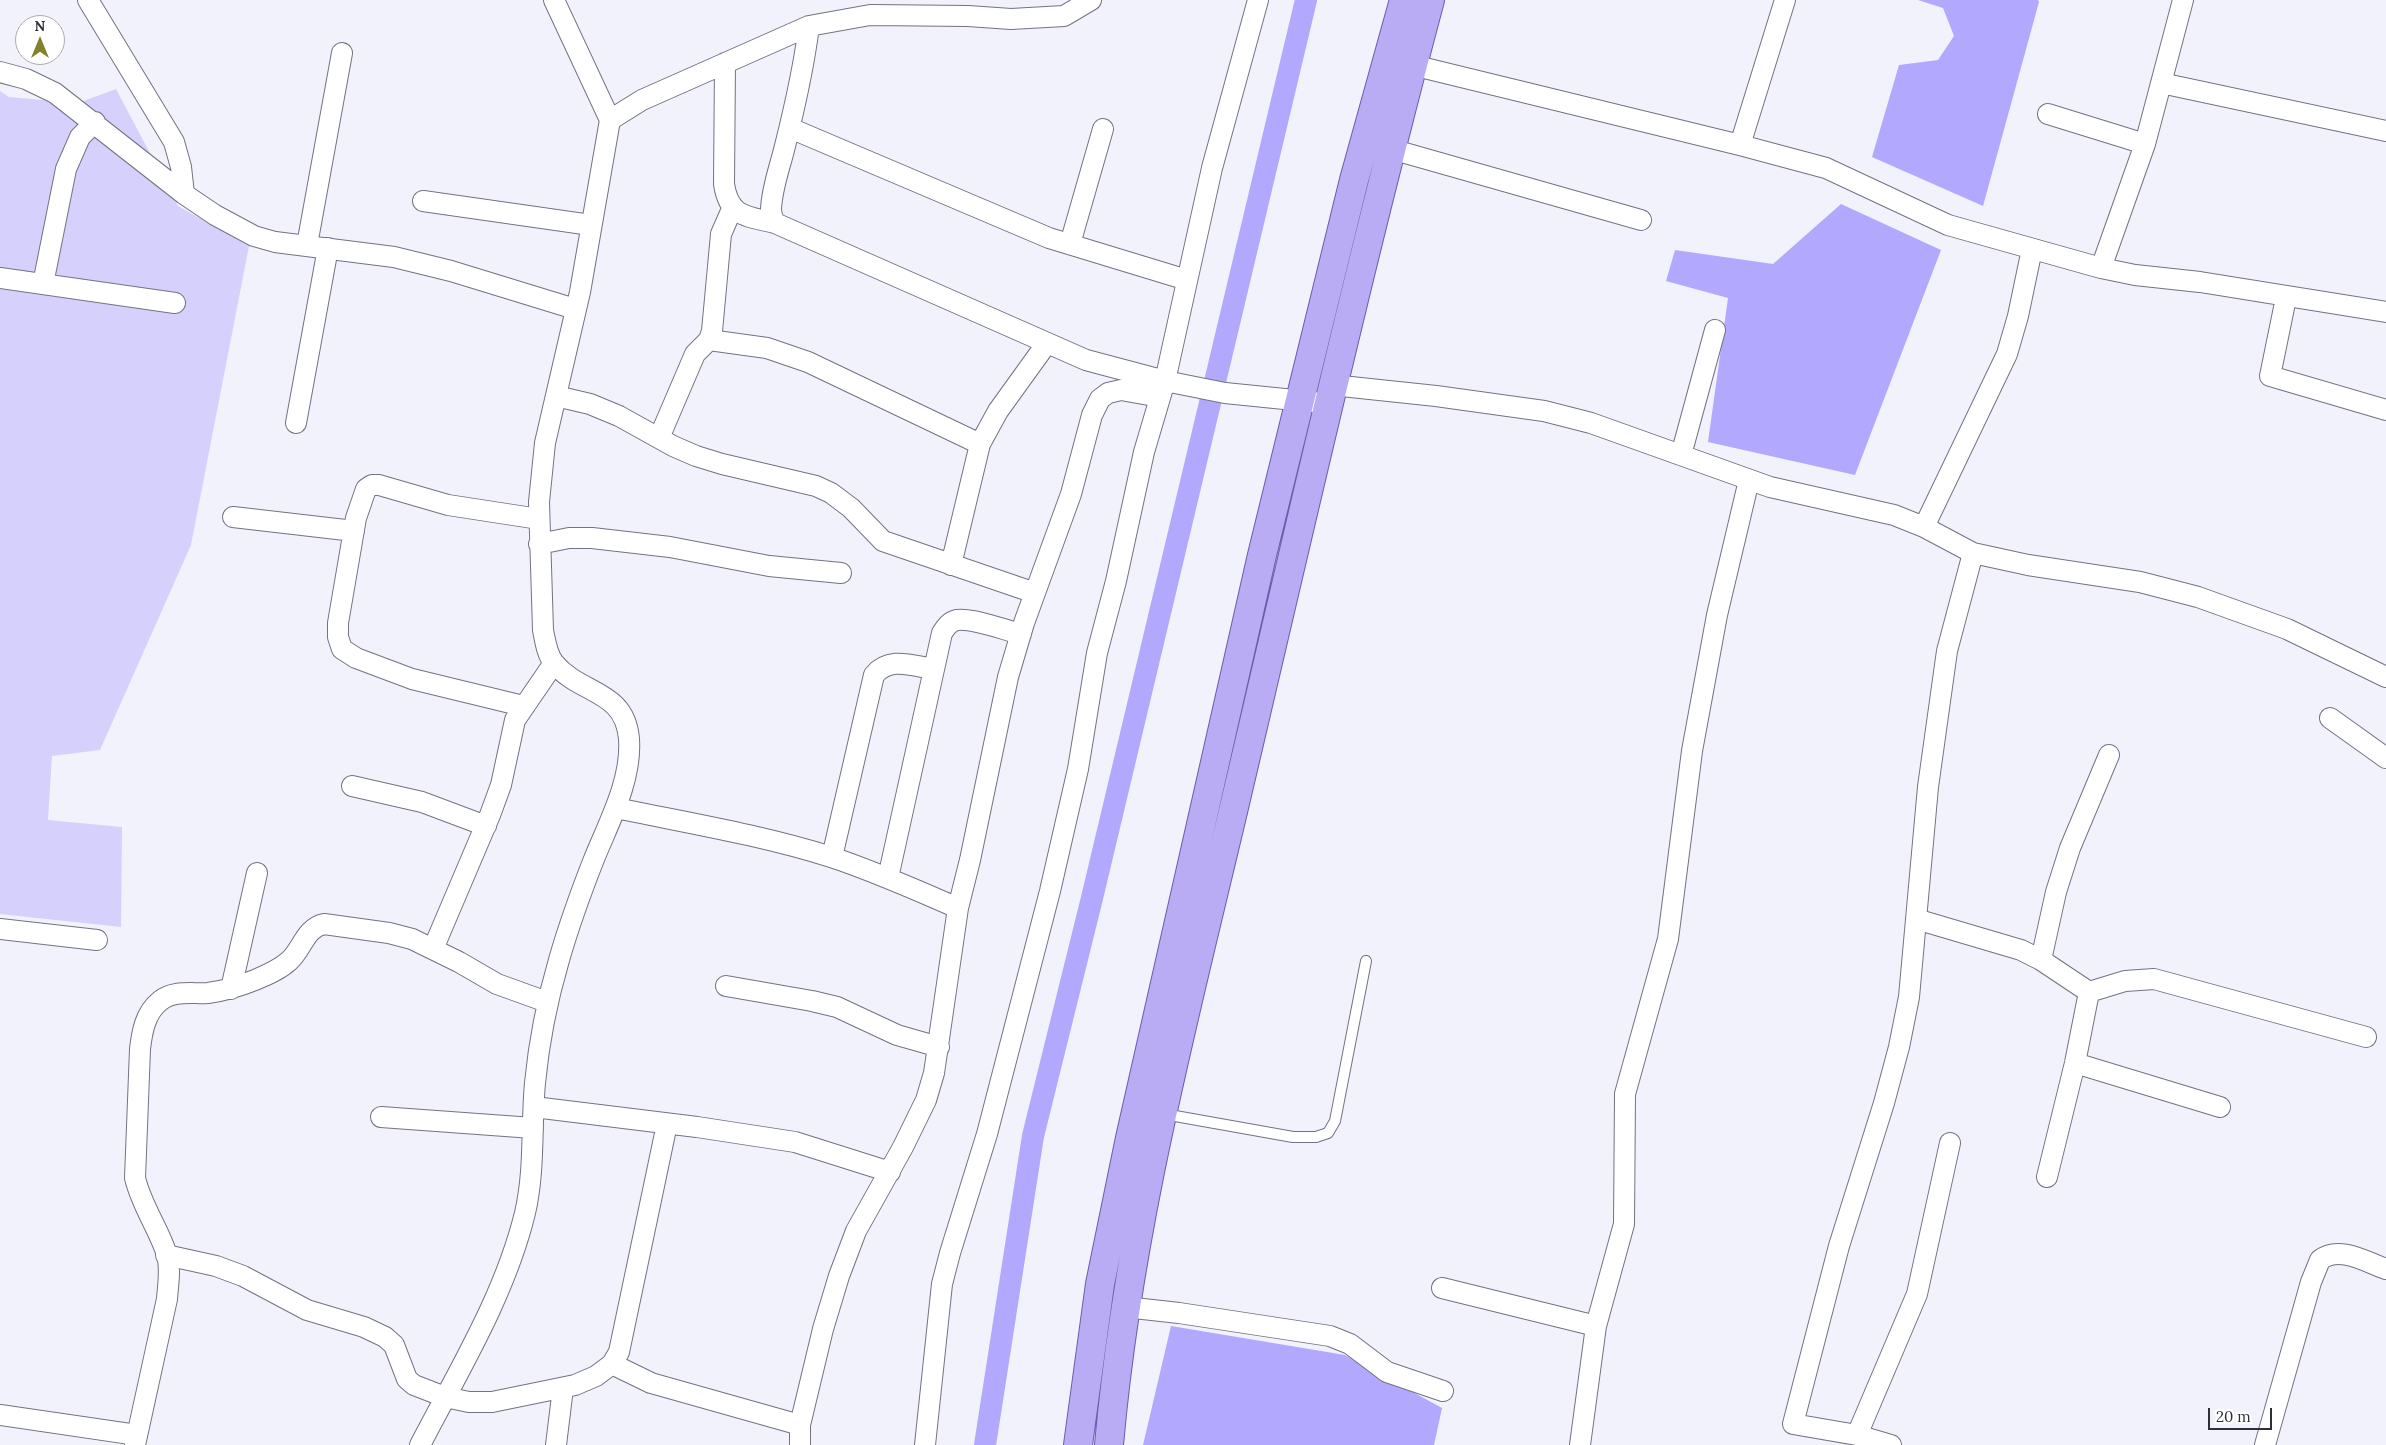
<!DOCTYPE html>
<style>
body{margin:0}
#map{position:relative;width:2386px;height:1445px;overflow:hidden;background:#f2f2fd;font-family:Lora,serif}
canvas{display:block}
.north{position:absolute;left:15px;top:15px;width:50px;height:50px;box-sizing:border-box;background:#fff;border:1px solid #acacaf;border-radius:50%;rotate:0deg;font-size:14px;font-weight:700;line-height:20px;text-align:center;color:#2f2f36}
.north::after{content:'';display:block;margin:auto;width:18px;height:22px;background:#83822b;clip-path:polygon(50% 0,100% 100%,50% 72%,0 100%)}
.scale{position:absolute;left:2208px;top:1408px;width:64px;height:22px;box-sizing:border-box;border:2px solid #2f2f36;border-top:0;padding-left:6px;font-size:15px;line-height:18px;white-space:nowrap;color:#2f2f36;-webkit-text-stroke:4px #fff;paint-order:stroke}
</style>
<div id="map">
<canvas width="2386" height="1445"></canvas>
<div class="north">N</div>
<div class="scale">20 m</div>
</div>
<script>
const c = document.querySelector('canvas').getContext('2d');
c.lineJoin = 'round';
function paint(path, color) { c.fillStyle = color; c.fill(path, 'evenodd'); }
function strokePath(path, color, width, dash) { c.strokeStyle = color; c.lineWidth = width; c.lineCap = dash ? 'butt' : 'round'; c.setLineDash(dash || []); c.stroke(path); }
paint(new Path2D(`
 M116,89L178,206L249,246L191,545L100,750L52,756L48,820L122,827L121,927L0,914V91L9,97L78,103Z`), '#d5d1fc');
paint(new Path2D(`
 M1918,0H2038L2039,2L1983,206L1872,157L1899,65L1938,60L1954,36L1943,8Z
 M1841,204L1941,250L1855,475L1708,442L1728,298L1666,281L1675,250L1773,264Z
 M1171,1326L1345,1355L1442,1408L1434,1445H1143Z`), '#b2a8fd');
strokePath(new Path2D(`
 M985,1445L1033,1136L1092,898L1306,0`), '#b2a8fd', 22);
const lane = new Path2D(`
 M1164,1114L1293,1137H1316L1328,1133L1335,1121L1366,961`);
const street = new Path2D(`
 M88,0L174,142L181,167L184,194
 M809,26C804,66 795,106 785,146C780,167 772,187 771,209C771,215 772,218 775,223L1086,360L1165,381L1225,393L1314,402
 M1400,62L1740,145L1826,168L1948,225L2101,268L2135,275L2200,282L2386,312
 M725,63L724,184C729,217 746,216 775,223
 M0,72L26,79L55,93L184,194L215,215L254,236L275,242L394,257L451,271L575,309
 M2161,83L2386,131
 M2048,114L2145,144
 M610,120L642,100L809,26L870,15L968,16L1011,19L1064,16L1091,0
 M790,128L1049,238L1187,280
 M1740,145L1785,0
 M1391,149L1641,220
 M423,201L591,225
 M1070,244L1103,129
 M307,245L342,53
 M2101,268L2145,144L2183,0
 M0,278L175,303
 M43,284L66,169L80,137L95,122
 M2286,298L2270,376L2386,410
 M709,340L767,348L808,362L980,444
 M1332,385L1436,396L1544,411L1591,423L1770,487L1894,515L1924,527L1973,553L2028,565L2140,582L2198,597L2287,629L2386,677
 M556,396L590,404L619,416L673,446L696,456L722,464L816,486L831,493L851,508L883,541L1035,593
 M296,423L328,248
 M659,438L695,354L709,340L712,331L721,234L732,209
 M1681,455L1715,330
 M233,517L354,531
 M1924,527L2007,354L2018,316L2032,249
 M539,544L569,538H592L670,547L769,566L841,573
 M951,565L980,444L998,411L1047,343
 M523,706L412,679L356,658L342,649L338,637V623L356,518L366,489L372,485H379L448,505L539,519
 M2330,718L2386,758
 M352,786L422,802L486,826
 M616,808C688,823 761,835 831,857C874,871 916,890 958,908L970,860L1008,677L1024,623L1071,494L1092,415L1100,399L1108,393L1121,390L1160,397
 M832,857L874,675C890,656 912,666 934,669
 M888,878L942,633C946,627 949,622 957,620C974,618 1004,630 1021,634
 M1916,919L2021,950L2041,960L2089,992L2075,1063L2047,1177
 M0,929L97,940
 M433,949L490,815L501,785L515,720L554,663
 M2041,960L2056,892L2070,848L2109,755
 M726,986L812,1001L837,1007L897,1035L939,1047
 M231,989L257,873
 M2089,992L2125,981L2154,979L2366,1037
 M2075,1063L2220,1107
 M534,1107L697,1127L795,1142L890,1172
 M381,1117L533,1128
 M166,1255L216,1266L243,1276L307,1310L364,1327L385,1337L394,1345L407,1379L414,1385L445,1397L469,1402H492L575,1385L596,1376L612,1364L619,1352L667,1124
 M1442,1288L1596,1326
 M1125,1307L1179,1313L1330,1336L1350,1344L1387,1372L1443,1391
 M612,1364L651,1383L800,1425
 M0,1415L137,1435
 M1857,1435L1793,1424L1839,1246L1884,1103L1899,1047L1909,997L1928,787L1947,651L1973,553
 M135,1445L167,1299C168,1284 171,1270 167,1255C159,1229 142,1207 135,1178L140,1049C142,1032 145,1013 160,1001C173,990 192,994 208,993C224,991 240,986 255,980C267,975 279,970 289,961C302,950 305,928 324,924L389,933L412,939L459,962L497,984L547,1002
 M420,1445C459,1370 505,1295 525,1213C535,1170 531,1126 535,1083C539,1041 547,1001 559,960C569,925 581,892 594,859C609,822 632,780 629,739C625,689 580,695 554,663C547,655 545,640 543,630L539,502L545,443L580,292L610,120L554,0
 M556,1445L563,1388
 M800,1445V1425L823,1329L839,1276L856,1231L903,1147L926,1100L934,1073L958,908
 M925,1445L942,1284L950,1253L987,1134L1050,891L1078,769L1097,653L1116,581L1144,452L1165,381L1212,168L1258,0
 M1580,1445L1596,1326L1624,1224L1625,1094L1668,939L1692,751L1717,615L1749,480
 M1891,1445L1857,1435L1917,1294L1950,1143
 M2265,1445L2311,1282L2320,1260C2339,1245 2366,1262 2386,1269`);
const primary = new Path2D(`
 M1078,1445L1100,1284L1130,1138L1262,555L1354,180L1404,0
 M1109,1445C1128,1227 1185,1015 1235,803C1298,535 1359,266 1430,0`);
strokePath(lane, '#747283', 12);
strokePath(street, '#747283', 22);
strokePath(primary, '#6b5cad', 30);
strokePath(lane, '#fff', 10);
strokePath(street, '#fff', 20);
strokePath(primary, '#b9acf4', 28);
</script>
